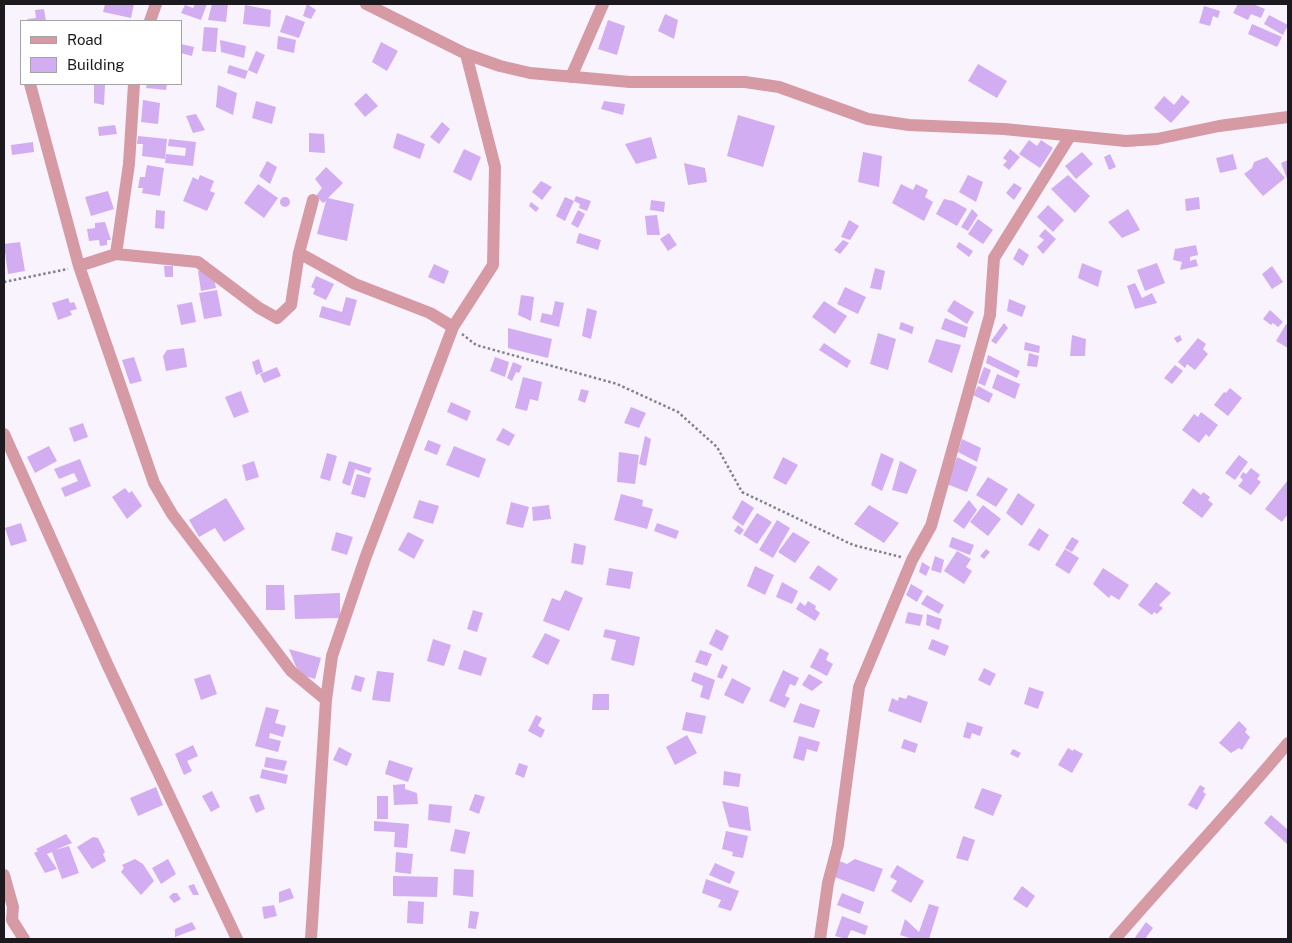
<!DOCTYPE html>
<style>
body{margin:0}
#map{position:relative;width:1292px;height:943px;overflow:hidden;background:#f9f3fe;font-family:"Public Sans",sans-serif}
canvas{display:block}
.frame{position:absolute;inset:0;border:5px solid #1c1a1e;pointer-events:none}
.legend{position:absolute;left:20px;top:20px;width:162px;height:65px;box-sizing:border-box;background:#fff;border:1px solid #a4a3a5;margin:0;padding:6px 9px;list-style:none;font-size:15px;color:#1c1a1e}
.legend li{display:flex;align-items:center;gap:10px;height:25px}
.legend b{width:25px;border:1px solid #a4a3a5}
</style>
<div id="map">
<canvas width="1292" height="943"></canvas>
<div class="frame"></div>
<ul class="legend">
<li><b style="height:6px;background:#d69aa4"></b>Road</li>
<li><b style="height:14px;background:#d2adf1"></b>Building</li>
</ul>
</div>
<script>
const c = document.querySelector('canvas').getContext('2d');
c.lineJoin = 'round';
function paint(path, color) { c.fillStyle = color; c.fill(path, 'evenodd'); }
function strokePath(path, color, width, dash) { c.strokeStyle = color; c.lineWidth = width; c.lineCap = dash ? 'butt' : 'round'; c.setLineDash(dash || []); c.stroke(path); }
paint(new Path2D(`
 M105,4H134L131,18L103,12Z
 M195,4H207L201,20L181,13L185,5L193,8Z
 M212,4H228L226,22L208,20Z
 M307,4L316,10L311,19L303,16Z
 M1238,4H1253L1265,9L1261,18L1251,14L1248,20L1233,13Z
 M245,5L271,10L270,27L243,24Z
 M1204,6L1220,11L1218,18L1213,16L1210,26L1199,23Z
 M44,9L46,21H28L27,19L36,18L35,10Z
 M665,14L678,20L674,39L658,31Z
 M286,15L305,22L299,38L280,32Z
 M1269,15L1288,25L1283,35L1264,24Z
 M608,20L625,26L617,55L598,49Z
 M1252,24L1282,37L1277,47L1248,34Z
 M204,27L218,28L216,52L202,51Z
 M278,36L296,40L294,53L277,49Z
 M220,40L246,46L244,58L221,52Z
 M381,42L398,51L387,71L372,62Z
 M181,44L194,47L192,56L181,53Z
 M256,51L265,55L257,74L248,70Z
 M978,64L1007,81L997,98L968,81Z
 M229,65L248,71L245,79L227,73Z
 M94,84L105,85L104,105L94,103Z
 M147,84H167L166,90L146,88Z
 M218,85L237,93L233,115L216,107Z
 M366,93L378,106L365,117L354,104Z
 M1182,95L1190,102L1171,123L1154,108L1164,96L1174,105Z
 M143,100L160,103L158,124L141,122Z
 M256,101L276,107L272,124L252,118Z
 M604,101L625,104L623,115L601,109Z
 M196,114L205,130L193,133L186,116Z
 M738,115L775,126L763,167L727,156Z
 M442,122L450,129L439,144L430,137Z
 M115,125L117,134L99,136L98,127Z
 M309,133L324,134L325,153L309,152Z
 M397,133L425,144L420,159L393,148Z
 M138,136L167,139L165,159L142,156L143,144H137Z
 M651,137L657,158L636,164L625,144Z
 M169,139L196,142L193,166L165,163L166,154L185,156L186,148L168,146Z
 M1029,140L1037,146L1041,140L1053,148L1040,168L1019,154Z
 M33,142L34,152L12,155L11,145Z
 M464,149L481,157L471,181L453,172Z
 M1010,149L1020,157L1009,170L1003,165L1007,161L1003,158Z
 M863,152L882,156L879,187L858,182Z
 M1082,152L1093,164L1076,179L1065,166Z
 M1110,154L1116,167L1109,170L1104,157Z
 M1233,154L1237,169L1220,173L1216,158Z
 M1267,157L1285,178L1263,196L1244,174L1252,168L1254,162Z
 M1288,160V181L1281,163Z
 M267,161L277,167L270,184L259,176Z
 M684,163L705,168L707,182L688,185Z
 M147,165L164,168L160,196L142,193L143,188H138L140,177H145Z
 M326,167L343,183L328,198L354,204L347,241L317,234L326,201L323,203L316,196L322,188L315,179Z
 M200,175L214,181L210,191L215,193L207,211L183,201L193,177L198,180Z
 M968,175L983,182L976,202L959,192Z
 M1068,175L1090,196L1075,213L1051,189Z
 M541,181L552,187L542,200L532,192Z
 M1014,183L1022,188L1014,200L1006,193Z
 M258,184L278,198L264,218L244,203Z
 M901,184L913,190L916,184L928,190L925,197L933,202L924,221L892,203Z
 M108,191L114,209L91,216L85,197Z
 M576,196L591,201L587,211L579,208L580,204L574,201Z
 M280 202a5 5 0 1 1 10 0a5 5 0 1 1-10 0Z
 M565,197L574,201L565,221L556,216Z
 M1199,197L1200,209L1186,211L1185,199Z
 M944,199L953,201L967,209L957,226L936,214Z
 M651,200L665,202L664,212L650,210Z
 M531,202L539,208L536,212L529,206Z
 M1048,205L1064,220L1053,232L1037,217Z
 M972,209L978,215L968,231L961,227Z
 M1128,209L1140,230L1122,238L1108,222Z
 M156,210L165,211L164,229L155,228Z
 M578,210L585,214L578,228L571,224Z
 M657,215L660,235H647L645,216Z
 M978,219L993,230L983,244L968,234Z
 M849,220L859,226L850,240L841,237Z
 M105,222L111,240H107V245L100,246L99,240L89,241L87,229L95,228V223Z
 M1045,229L1056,239L1043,254L1037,247L1044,240L1039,236Z
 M579,233L601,240L598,250L576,243Z
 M669,233L677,245L668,251L660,239Z
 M843,240L849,243L840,254L834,250Z
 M20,242L25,271L8,274L4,244Z
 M959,242L973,251L969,257L956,247Z
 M1196,245L1198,255L1190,257V261L1196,259L1198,266L1180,270L1182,262L1173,260L1175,249Z
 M1019,248L1029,255L1023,266L1013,259Z
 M1082,263L1102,271L1098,287L1078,278Z
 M1157,263L1165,283L1145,291L1137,270Z
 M434,264L449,271L444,284L428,277Z
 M164,266H173V277H165Z
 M1272,266L1283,282L1272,289L1262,274Z
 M212,268L216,288L201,291L198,271Z
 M875,268L885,271L881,290L870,288Z
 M316,276L334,284L326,300L313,294L315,289L311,287Z
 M1135,283L1142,298L1152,293L1157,303L1135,309L1127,286Z
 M845,287L866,297L858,314L837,304Z
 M217,290L222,316L204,319L199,293Z
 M521,295L534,297L531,321L518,315Z
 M346,297L357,300L350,326L319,317L322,306L342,312Z
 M68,298L70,303L74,302L77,309L70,311L72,315L58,320L52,303Z
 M1009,299L1026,306L1022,317L1007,311Z
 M954,300L974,312L967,324L947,311Z
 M555,301L564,303L559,327L540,322L542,313L552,315Z
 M824,301L847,316L835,334L812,317Z
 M192,302L196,322L181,325L177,305Z
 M587,308L597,311L591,339L582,336Z
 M1270,310L1283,322L1278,327L1273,323L1271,325L1263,319Z
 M945,318L968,327L965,338L941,329Z
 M901,322L914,327L912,334L899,329Z
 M1004,323L1008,328L996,344L991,341Z
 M1286,324L1288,325V348L1276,341Z
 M508,328L552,339L548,358L508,348Z
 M878,333L896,339L888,370L870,364Z
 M1072,335L1086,339L1085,356H1070Z
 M1180,335L1182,340L1177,343L1174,338Z
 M1198,338L1206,344L1203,349L1208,354L1195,370L1187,364L1185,368L1178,362Z
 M936,339L961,345L952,373L928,362Z
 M1025,342L1040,346L1039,353L1024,350Z
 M824,343L851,361L847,368L819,350Z
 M184,348L187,367L166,371L163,356L167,350Z
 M1029,353L1039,356L1037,367L1027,366Z
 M988,355L1020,371L1017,378L986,363Z
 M134,357L142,381L130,384L122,360Z
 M495,357L509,362L505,377L490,371Z
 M259,359L263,372L256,375L252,362Z
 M513,362L522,366L519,373L516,372L512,381L507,378Z
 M1175,365L1183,371L1172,384L1164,378Z
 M277,367L281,376L264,383L260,374Z
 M984,367L991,370L985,386L978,383Z
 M997,374L1020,384L1015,399L992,388Z
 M523,377L542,382L538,401L530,399L527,411L515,408Z
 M978,386L993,394L989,403L973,395Z
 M1230,388L1242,398L1228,416L1214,405L1224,392L1226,393Z
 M581,389L589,391L585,403L578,400Z
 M241,391L249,412L234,418L225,397Z
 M451,402L471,411L467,421L447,412Z
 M631,407L646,413L639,428L624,423Z
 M1201,412L1218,425L1209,437L1206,434L1199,443L1182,430L1194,414L1198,417Z
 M83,423L88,437L74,442L69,428Z
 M503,428L515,435L509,446L496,440Z
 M645,436L651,439L646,466L639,464Z
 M962,439L981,448L977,462L958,452Z
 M428,440L441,445L437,455L424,450Z
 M49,446L57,461L35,473L27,457Z
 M454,446L486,459L479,478L446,465Z
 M619,452L639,455L635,484L617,482Z
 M327,453L337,456L330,481L320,478Z
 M881,453L894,459L882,491L871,485Z
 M1239,455L1248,462L1235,480L1225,473Z
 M783,457L798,465L786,485L773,478Z
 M957,457L977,467L967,492L947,484Z
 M80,459L91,486L65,497L61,488L78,481L74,473L59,479L54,469Z
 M254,461L259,477L246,481L242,465Z
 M349,461L372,468L369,474L355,469L350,486L342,483Z
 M900,461L917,470L907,494L892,490Z
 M1251,468L1260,475L1257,479L1261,482L1251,495L1238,486L1243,480L1240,477L1243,472L1246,474Z
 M357,474L371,478L365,498L351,494Z
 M988,477L1008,489L996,507L976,495Z
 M1288,480V514L1282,522L1265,509Z
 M125,488L129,493L132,491L142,506L127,519L112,497Z
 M1193,488L1201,495L1203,492L1210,497L1208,500L1213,504L1202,518L1182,503Z
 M1018,493L1035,505L1022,526L1006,513Z
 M621,494L643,500L642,506L653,509L647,529L614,520Z
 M226,498L245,529L224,542L215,528L199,537L189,520Z
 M419,500L439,506L433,524L413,518Z
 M742,500L754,508L743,526L732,518Z
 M969,500L977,510L964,529L953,521Z
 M511,502L529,507L523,528L506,524Z
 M549,505L551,519L533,521L532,507Z
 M869,505L899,523L884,543L854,524Z
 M983,505L1001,519L988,536L970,522Z
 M757,513L772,522L757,544L743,535Z
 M777,520L790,528L773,558L759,550Z
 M21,523L27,541L11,546L5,528Z
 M657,523L679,531L676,539L654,531Z
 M738,525L744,530L740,535L734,531Z
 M1039,528L1049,535L1039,551L1028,545Z
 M336,532L353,537L347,555L331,550Z
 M408,532L424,540L414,559L398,550Z
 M793,532L810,542L795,563L778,552Z
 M952,537L974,545L970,555L949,547Z
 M1072,537L1079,541L1072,552L1065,548Z
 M574,543L586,546L583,565L571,563Z
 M986,549L990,552L984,559L980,556Z
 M1065,549L1079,558L1069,574L1055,565Z
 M957,551L971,559L966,567L972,571L964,584L944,571Z
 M935,556L944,560L941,573L931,570Z
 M922,562L930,567L926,576L919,572Z
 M818,565L838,579L830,591L809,578Z
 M755,566L774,575L765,595L747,586Z
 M609,568L633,572L630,589L606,585Z
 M1103,568L1129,585L1119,600L1111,595L1109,598L1093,584Z
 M782,582L798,591L792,604L776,597Z
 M1156,582L1171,593L1159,605L1163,608L1157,614L1154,612L1152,615L1138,605Z
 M911,584L923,591L917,602L906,595Z
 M266,585H284L285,610H266Z
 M565,590L583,598L569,631L543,621L552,598L560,601Z
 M340,593V618L295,619L294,595Z
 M927,595L944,605L939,614L921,604Z
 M808,601L816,606L815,609L820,613L815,621L796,609L800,602L805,606Z
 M473,610L483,613L477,632L467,629Z
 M908,612L923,615L920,626L905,623Z
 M927,614L942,619L939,630L926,625Z
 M605,629L640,637L634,666L611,660L616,640L603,637Z
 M716,629L729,636L722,651L709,644Z
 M545,633L560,640L548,665L532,657Z
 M433,639L451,645L444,666L427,661Z
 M932,639L949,646L945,656L928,649Z
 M820,648L829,653L826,660L833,664L827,676L810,667Z
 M289,649L321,658L315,679L305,676L296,667Z
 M464,650L487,658L481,676L458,669Z
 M700,650L712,654L707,666L695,662Z
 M722,664L728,667L722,679L717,677Z
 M984,668L996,674L990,686L978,680Z
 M783,670L799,678L795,686L790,684L785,696L790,698L785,708L769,701Z
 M377,671L394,673L390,702L372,700Z
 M694,672L715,680L709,700L700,697L703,686L691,681Z
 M210,674L217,694L201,700L194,679Z
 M809,674L823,682L812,691L802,685Z
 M355,675L365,678L361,692L351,689Z
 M732,678L751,688L743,704L724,695Z
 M1029,687L1044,692L1038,709L1024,704Z
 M593,694H609V710H592Z
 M908,695L928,702L921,723L888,711L892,698L898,701L899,697L906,699Z
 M800,703L820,710L814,728L793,722Z
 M266,707L279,710L275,723L286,726L283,737L270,733L269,738L281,741L278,752L255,746Z
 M686,712L706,716L702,734L682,730Z
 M536,715L542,718L538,726L545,730L541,738L528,731Z
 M1239,721L1247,729L1245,732L1250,737L1242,750L1239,748L1231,753L1219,743Z
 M967,722L983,727L980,736L972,733L970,739L963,737Z
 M687,735L697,753L675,765L666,747Z
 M799,736L820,742L817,752L807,749L804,761L793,758Z
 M904,739L918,744L915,753L901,748Z
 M193,745L198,756L187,761L192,771L184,775L175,754Z
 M339,747L352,754L347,766L333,760Z
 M1068,748L1073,751L1074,749L1083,754L1072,773L1058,765Z
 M1013,749L1021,753L1018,758L1010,754Z
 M266,757L287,761L284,771L264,767Z
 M389,760L413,768L408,782L385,774Z
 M519,763L528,766L524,778L515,774Z
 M262,769L288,775L286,784L260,778Z
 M724,771L741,774L739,787L723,785Z
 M405,784V789L417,793L418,804L394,805L393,785Z
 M1200,785L1205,788L1203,792L1206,794L1197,810L1188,805Z
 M156,787L163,805L138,816L130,798Z
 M982,788L1002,795L993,816L974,808Z
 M212,791L220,807L211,812L202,796Z
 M259,794L265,809L256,813L249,797Z
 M475,794L485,797L479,814L469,810Z
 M377,796H388V819H377Z
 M722,801L748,807L751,831L729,827Z
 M429,804L452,806L450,823L428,820Z
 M1271,815L1287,829L1288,828V845L1264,823Z
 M374,821L409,824L407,848L394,847L395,832L374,831Z
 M455,829L470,832L465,854L450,851Z
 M726,831L748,836L743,858L732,856L733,852L722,849Z
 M66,834L72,843L55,850L69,846L79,873L62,879L52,852L47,854L57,869L45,873L34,853L38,851L36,849Z
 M963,836L975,840L968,861L956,858Z
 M93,837L98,838L105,852L103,854L106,861L92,869L77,847Z
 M396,852L413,854L411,874L395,872Z
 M135,859L143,864L154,881L141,895L121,872L124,868L122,865Z
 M168,859L176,874L161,884L152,868Z
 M855,859L883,869L874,892L832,876L837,860L847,864Z
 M715,863L735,872L730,884L709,875Z
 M897,865L924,881L911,903L891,891L897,881L890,877Z
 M454,869L474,870L473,897L453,895Z
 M393,876L438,877L437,897L393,896Z
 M706,879L739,891L731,911L718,907L721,900L702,893Z
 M194,884L199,895H193L188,886Z
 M1022,886L1035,896L1027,908L1013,899Z
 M290,888L294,898L279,903V892Z
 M173,893H177L181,899L174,903L169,897Z
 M842,893L864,902L860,914L837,905Z
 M408,901L424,902L423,924L407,923Z
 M929,904L939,907L929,939H913L900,935L905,919L919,932Z
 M274,905L277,916L264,919L262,907Z
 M470,911L479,912L476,929L468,928Z
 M842,916L868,926L865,935L851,930L847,939L835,936Z
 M192,922L196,929L175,937V929Z
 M1146,922L1153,928L1145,939H1134Z`), '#d2adf1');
strokePath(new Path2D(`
 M4,282L68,269
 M462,334L476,345L617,384L678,412L717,447L742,492L853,545L901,557`), '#858189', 2.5, [2.5, 2.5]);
strokePath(new Path2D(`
 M366,4L466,54L500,66L530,73L630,82H745L779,87L868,119L909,125L1004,129L1126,141L1157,139L1219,126L1288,117
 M150,21L156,4
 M571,77L603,4
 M30,84L79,266L154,483L172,514L291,671L326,700
 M299,253L355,284L430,313L453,327
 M116,254L129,164L134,84
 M79,266L116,254L198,262L259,308L277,318L291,305L299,253L313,200
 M4,434L108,666L237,939
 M4,875L13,907L12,920L24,939
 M311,939L326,700L332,656L366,556L453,327L493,265L495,167L466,54
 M820,939L828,883L838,845L859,687L912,560L931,526L990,315L994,258L1070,136
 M1115,939C1172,873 1232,810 1288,743`), '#d69aa4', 12);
</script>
